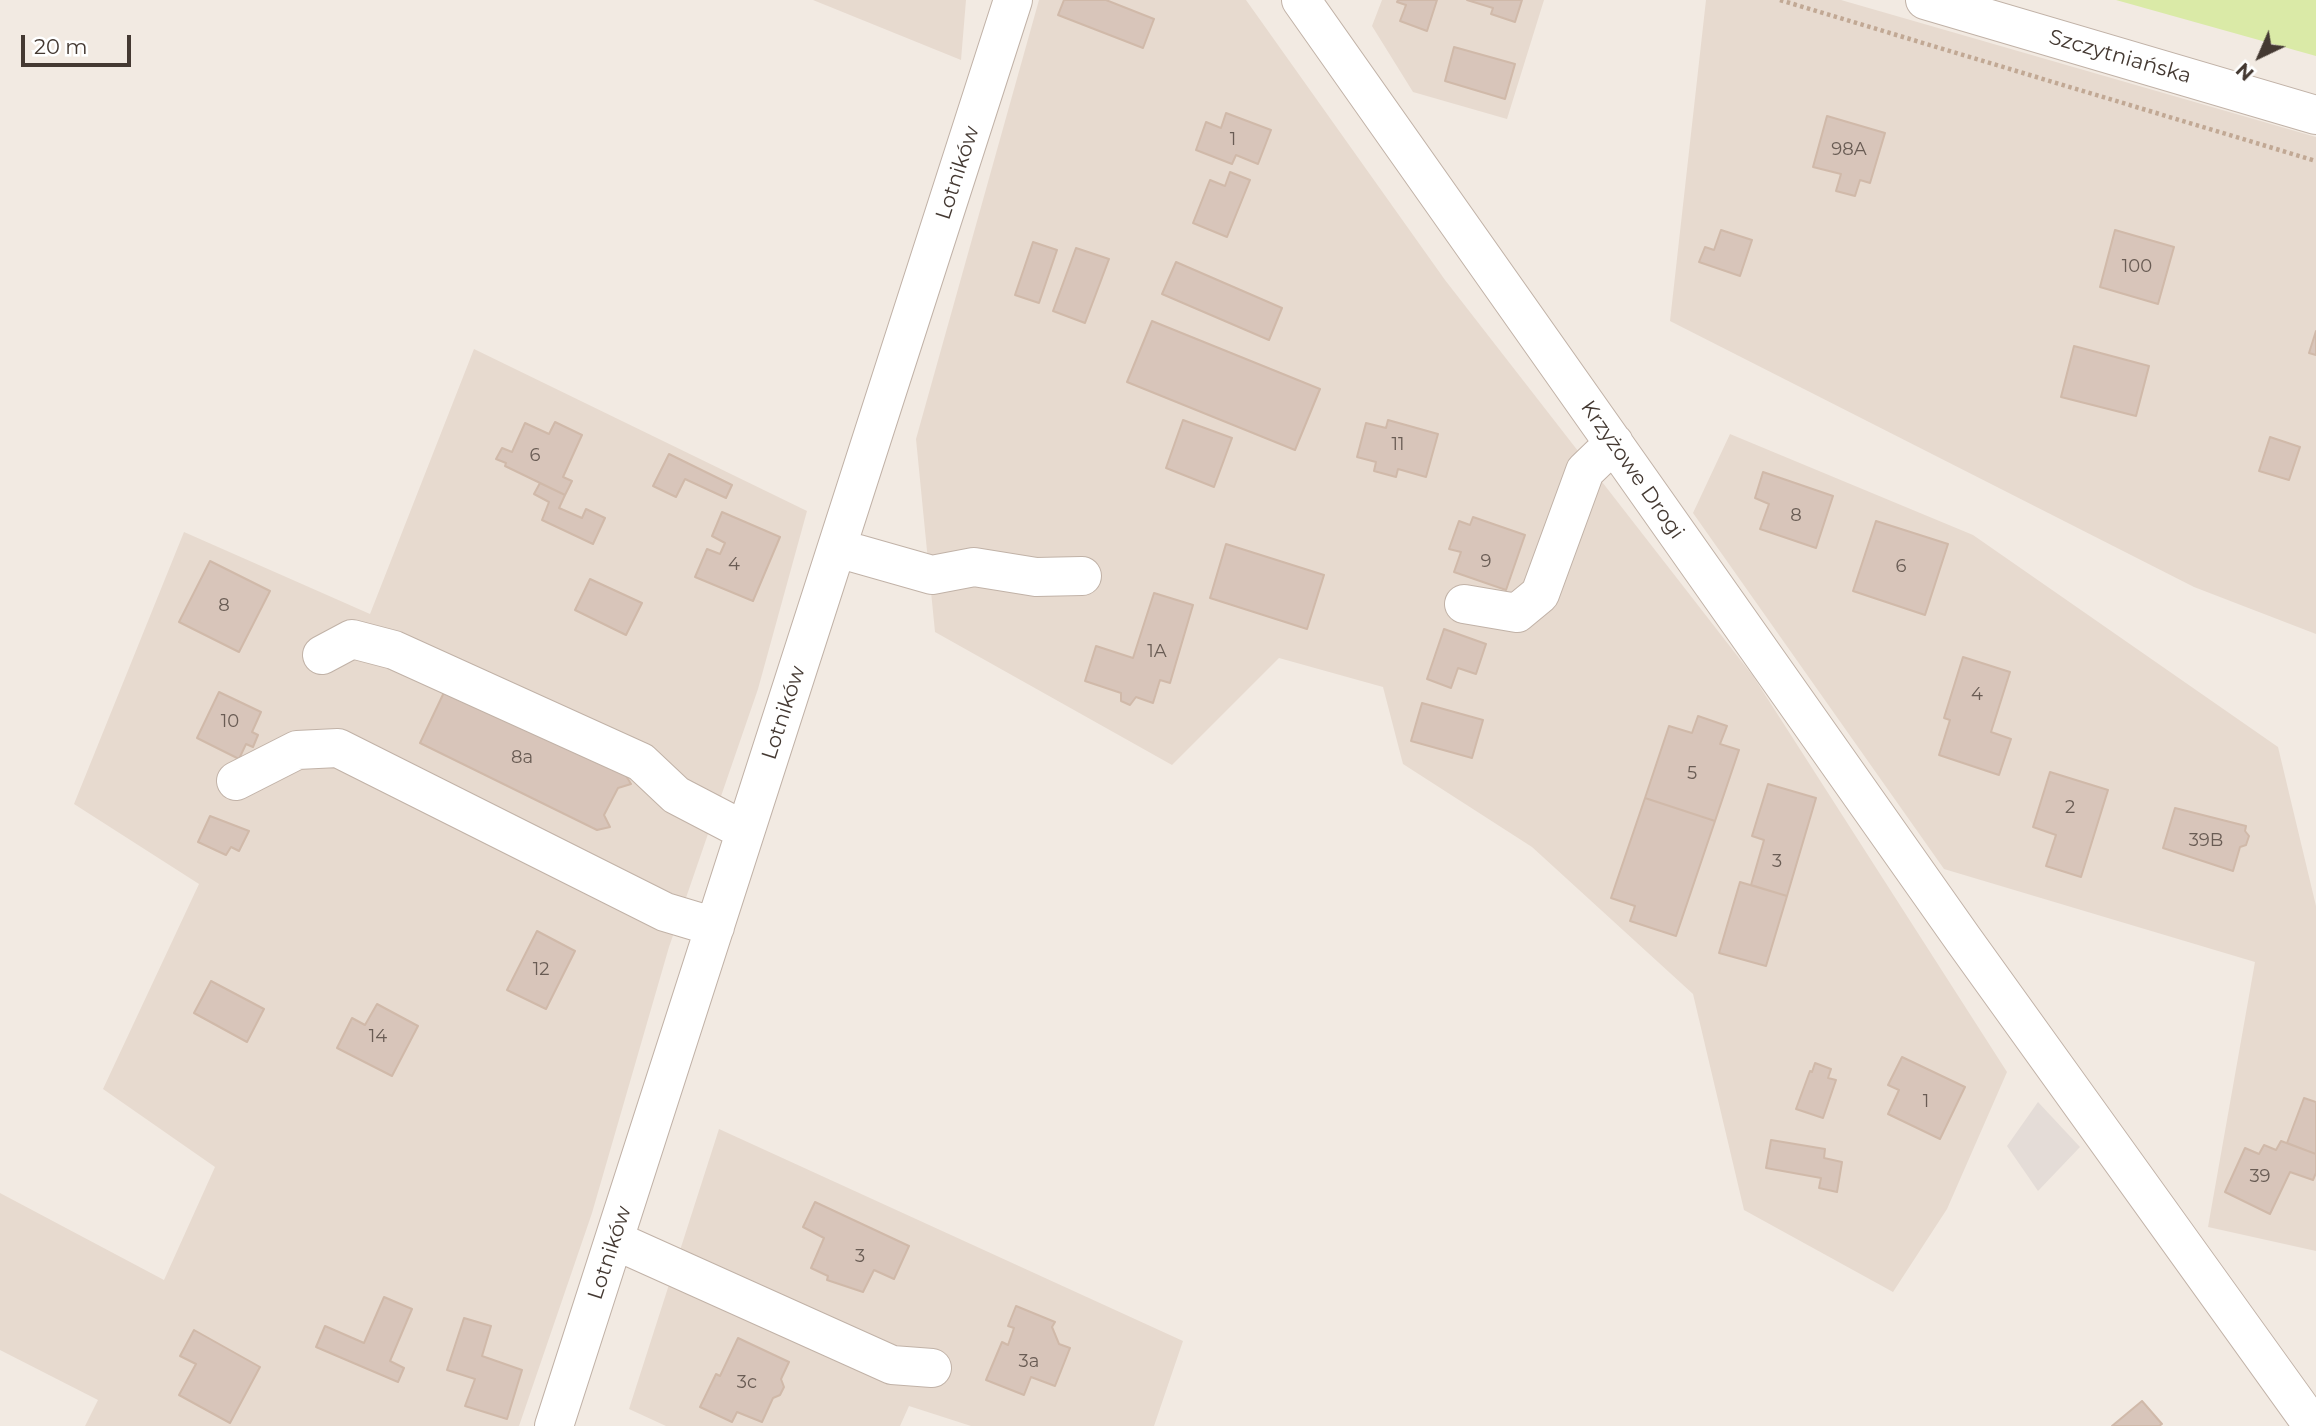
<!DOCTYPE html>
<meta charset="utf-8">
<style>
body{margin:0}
#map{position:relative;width:2316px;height:1426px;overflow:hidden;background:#f2eae2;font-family:Montserrat,sans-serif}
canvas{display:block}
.north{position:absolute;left:2225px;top:21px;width:70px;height:70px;-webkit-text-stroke:5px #fff;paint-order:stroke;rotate:224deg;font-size:19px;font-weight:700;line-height:28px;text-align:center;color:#443932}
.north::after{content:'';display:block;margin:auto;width:24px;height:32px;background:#443932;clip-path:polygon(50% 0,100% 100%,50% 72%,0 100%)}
.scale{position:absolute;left:21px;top:35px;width:110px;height:32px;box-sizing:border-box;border:4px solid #443932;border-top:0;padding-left:9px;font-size:21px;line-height:24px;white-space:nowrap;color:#443932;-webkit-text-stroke:5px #fff;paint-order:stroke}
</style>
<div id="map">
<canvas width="2316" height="1426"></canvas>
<div class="north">N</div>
<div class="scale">20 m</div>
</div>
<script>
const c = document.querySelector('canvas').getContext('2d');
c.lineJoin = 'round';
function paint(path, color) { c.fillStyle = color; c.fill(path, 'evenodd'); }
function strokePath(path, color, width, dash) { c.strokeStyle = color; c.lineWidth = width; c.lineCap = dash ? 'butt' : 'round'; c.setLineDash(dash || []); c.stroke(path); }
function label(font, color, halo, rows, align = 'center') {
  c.font = font + ' Montserrat,sans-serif'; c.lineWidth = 5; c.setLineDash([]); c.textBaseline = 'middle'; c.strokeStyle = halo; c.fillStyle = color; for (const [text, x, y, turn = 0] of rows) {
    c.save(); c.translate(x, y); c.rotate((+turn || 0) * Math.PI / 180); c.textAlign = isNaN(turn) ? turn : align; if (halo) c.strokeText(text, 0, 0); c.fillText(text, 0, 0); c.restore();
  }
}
paint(new Path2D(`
 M813,0H966L961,60Z
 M1039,0H1246L1445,280L1753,676L2007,1072L1947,1209L1893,1292L1744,1210L1693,994L1532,847L1403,764L1383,687L1279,658L1172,765L935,632L916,439Z
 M1382,0H1544L1507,119L1413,92L1372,26Z
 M1706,0H1841L2316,137V634L2194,587L1670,321Z
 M474,349L807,511L758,689L669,947L592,1213L519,1426H85L98,1400L0,1350V1193L164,1280L215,1167L103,1089L199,884L74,804L184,532L370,614Z
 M1730,434L1973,535L2278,747L2316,906V1251L2208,1227L2255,962L1944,869L1693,513Z
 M719,1129L1183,1341L1154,1426H971L909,1406L900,1426H666L629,1409Z`), '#e7dacf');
paint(new Path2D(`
 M2038,1102L2080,1147L2038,1191L2007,1146Z`), '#e4dcd7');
paint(new Path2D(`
 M2116,0H2316V56Z`), '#daeaa7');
const building = new Path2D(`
 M1064,0H1106L1154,19L1143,48L1058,15Z
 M1398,0H1437L1427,31L1400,21L1406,5L1397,2Z
 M1467,0H1522L1515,22L1491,14L1493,8Z
 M1454,47L1515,64L1505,99L1445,81Z
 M1226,113L1271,130L1258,164L1236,155L1232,164L1196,150L1206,122L1221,128Z
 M1827,116L1885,133L1870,183L1860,180L1855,196L1836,191L1841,174L1813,167Z
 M1230,172L1250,180L1227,237L1193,223L1210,180L1225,186Z
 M1721,230L1752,240L1740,276L1699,262L1705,247L1714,250Z
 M2115,230L2174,247L2158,304L2100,287Z
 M1033,242L1057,250L1039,303L1015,295Z
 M1076,248L1109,259L1085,323L1053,311Z
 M1176,262L1282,308L1269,340L1162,294Z
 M1152,321L1320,389L1295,450L1127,382Z
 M2316,331V355L2309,353Z
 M2074,346L2149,366L2136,416L2061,397Z
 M1183,420L1232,438L1214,487L1166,468Z
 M1388,420L1438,434L1426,477L1398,469L1396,477L1374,471L1376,462L1357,457L1366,423L1386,428Z
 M555,422L582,435L563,477L572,481L565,495L505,466L506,463L496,459L502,448L512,452L525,423L549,434Z
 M2270,437L2300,447L2289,480L2259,471Z
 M669,454L732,485L726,498L685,479L676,497L653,486Z
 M1763,472L1833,496L1816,548L1760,529L1769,504L1755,498Z
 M540,483L565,495L559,508L582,518L586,509L605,518L593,544L542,520L549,502L534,494Z
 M722,512L780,537L753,601L695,577L707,549L720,554L725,543L712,536Z
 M1473,517L1525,535L1506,590L1454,572L1461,552L1449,549L1459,521L1470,525Z
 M1876,521L1948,544L1925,615L1853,591Z
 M1226,544L1324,575L1307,629L1210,598Z
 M210,561L270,591L239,652L179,622Z
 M590,579L642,603L626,635L575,610Z
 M1154,593L1193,605L1170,683L1160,680L1153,703L1136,697L1130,705L1121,701V693L1085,681L1096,646L1133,658Z
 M1444,629L1486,644L1476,674L1458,668L1451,688L1427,679Z
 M1963,657L2010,672L1991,732L2011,739L1999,775L1939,755L1950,720L1944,718Z
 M447,686L625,774L631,784L618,788L604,815L610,827L597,830L420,743Z
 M219,692L261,712L252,732L258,735L253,747L246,744L239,759L197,738Z
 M1422,703L1483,720L1472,758L1411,741Z
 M1698,716L1727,726L1720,744L1739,750L1715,821L1645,798L1669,726L1692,733Z
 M2050,772L2108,790L2081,877L2046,866L2056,835L2033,827Z
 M1768,784L1816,798L1787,896L1751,885L1764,840L1752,836Z
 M1645,798L1715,821L1676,936L1630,921L1635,906L1611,898Z
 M2175,808L2246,826L2245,831L2249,836L2246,845L2240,847L2233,871L2163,848Z
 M210,816L249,831L239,851L231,847L226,855L198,842Z
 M1740,882L1787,896L1766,966L1719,953Z
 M537,931L575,951L546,1009L507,990Z
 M211,981L264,1009L247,1042L194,1013Z
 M377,1004L418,1026L392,1076L337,1048L352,1018L365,1025Z
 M1902,1057L1965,1087L1940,1139L1888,1114L1899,1090L1888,1085Z
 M1815,1063L1831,1069L1828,1078L1836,1080L1823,1118L1796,1109L1810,1071L1812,1072Z
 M2304,1098L2316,1102V1154L2287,1143Z
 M1771,1140L1825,1149L1824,1158L1842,1162L1837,1192L1819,1188L1821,1178L1766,1168Z
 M2281,1141L2316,1154V1173L2313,1180L2290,1172L2270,1214L2225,1192L2245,1148L2259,1154L2264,1145L2276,1150Z
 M815,1202L909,1246L894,1279L874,1270L863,1292L827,1280L828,1276L811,1268L824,1238L803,1227Z
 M384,1297L412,1309L390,1361L404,1368L398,1382L316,1347L325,1326L364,1343Z
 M1016,1306L1055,1322L1052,1327L1059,1344L1070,1348L1055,1386L1031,1377L1024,1395L986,1380L1002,1342L1008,1345L1014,1328L1008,1326Z
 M464,1318L491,1326L482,1356L522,1370L507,1419L465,1406L475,1379L447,1370Z
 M194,1330L260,1367L230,1423L179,1395L196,1364L180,1356Z
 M738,1338L789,1362L781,1379L784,1387L780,1395L773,1398L762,1422L737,1412L732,1422L700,1407L716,1374L720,1376Z
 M2142,1401L2162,1424L2159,1426H2112Z`);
paint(building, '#d8c5ba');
strokePath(building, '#d0b9a9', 2);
const minor = new Path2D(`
 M1301,0L1963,939L2313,1426
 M1925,0L2316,115
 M837,548L932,575L974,567L1036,577L1082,576
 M1464,604L1517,613L1540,594L1585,471L1614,443
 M322,655L352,639L394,650L641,762L676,795L745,831
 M236,781L297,750L338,748L665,912L715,927
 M614,1240L892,1365L932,1368
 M554,1426L1013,0`);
strokePath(minor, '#c1b2a7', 40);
strokePath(new Path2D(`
 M1780,0L2316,161`), '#c1a894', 4.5, [3.5, 3.5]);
strokePath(minor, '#fff', 38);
label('18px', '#695c54', null, [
 ["1",1233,140],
 ["98A",1849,150],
 ["100",2137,267],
 ["11",1398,445],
 ["6",535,456],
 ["8",1796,516],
 ["9",1486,562],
 ["4",734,565],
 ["6",1901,567],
 ["8",224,606],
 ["1A",1157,652],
 ["4",1977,695],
 ["10",230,722],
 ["8a",522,758],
 ["5",1692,774],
 ["2",2070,808],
 ["39B",2206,841],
 ["3",1777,862],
 ["12",541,970],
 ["14",378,1037],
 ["1",1926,1102],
 ["39",2260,1177],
 ["3",860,1257],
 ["3a",1029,1362],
 ["3c",747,1383]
]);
label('21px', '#443932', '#fff', [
 ["Szczytniańska",2120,57,16],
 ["Lotników",958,173,-72],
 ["Krzyżowe Drogi",1632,470,55],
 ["Lotników",784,713,-72],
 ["Lotników",610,1253,-72]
]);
</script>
